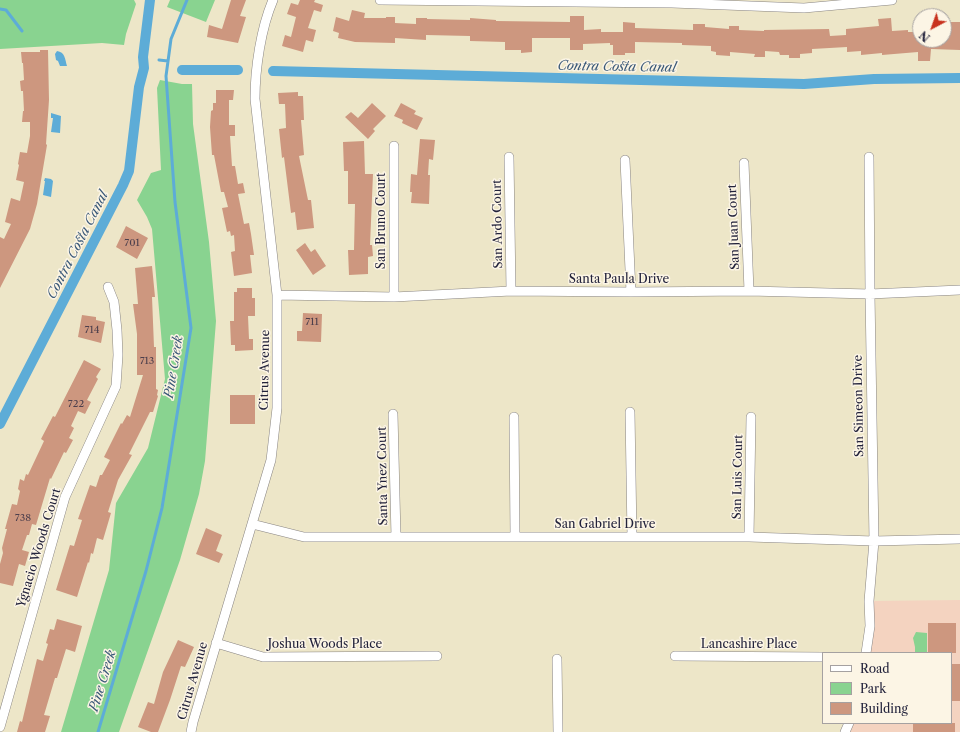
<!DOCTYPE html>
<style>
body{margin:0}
#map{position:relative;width:960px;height:732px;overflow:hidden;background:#ede6c8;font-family:"Libre Caslon Text",serif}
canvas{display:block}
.legend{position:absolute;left:822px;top:652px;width:130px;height:72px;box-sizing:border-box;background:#fcf5e5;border:1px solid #a5a1a1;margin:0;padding:5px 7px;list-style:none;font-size:12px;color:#22223b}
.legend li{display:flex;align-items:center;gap:8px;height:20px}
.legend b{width:20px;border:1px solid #a5a1a1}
.north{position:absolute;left:912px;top:8px;width:40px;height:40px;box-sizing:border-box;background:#fcf5e5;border:1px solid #a5a1a1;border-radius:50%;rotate:221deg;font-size:11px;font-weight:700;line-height:16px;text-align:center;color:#22223b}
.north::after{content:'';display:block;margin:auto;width:14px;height:18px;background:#c8321e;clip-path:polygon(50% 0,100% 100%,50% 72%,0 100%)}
</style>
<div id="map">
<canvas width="960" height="732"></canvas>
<ul class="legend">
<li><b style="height:5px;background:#fff"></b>Road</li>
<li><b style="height:11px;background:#89d390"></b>Park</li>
<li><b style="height:11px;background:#cd977f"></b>Building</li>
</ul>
<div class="north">N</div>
</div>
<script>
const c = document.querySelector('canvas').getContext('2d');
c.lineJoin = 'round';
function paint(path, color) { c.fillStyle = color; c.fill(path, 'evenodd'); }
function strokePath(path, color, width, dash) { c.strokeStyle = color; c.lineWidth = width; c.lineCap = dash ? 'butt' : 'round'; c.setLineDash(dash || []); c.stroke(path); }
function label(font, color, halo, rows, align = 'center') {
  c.font = font + ' "Libre Caslon Text",serif'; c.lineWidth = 3; c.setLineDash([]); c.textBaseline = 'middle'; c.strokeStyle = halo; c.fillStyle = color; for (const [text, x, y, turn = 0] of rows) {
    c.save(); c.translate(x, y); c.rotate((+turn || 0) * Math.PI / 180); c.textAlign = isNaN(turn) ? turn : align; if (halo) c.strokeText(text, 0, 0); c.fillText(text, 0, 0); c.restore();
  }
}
paint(new Path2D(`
 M960,600V732H845L849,723H951V653H866L869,601Z`), '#f4d3c0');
paint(new Path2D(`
 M0,0H134L136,4L126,34L124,45L102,43L0,49Z
 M170,0H215L206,22L167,7Z
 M160,80L182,84H192L193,124L209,242L216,321L205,461L199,494L180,560L119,732H61L109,570L116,503L148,448L165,379L152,229L147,217L137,200L151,173L161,170L157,88Z
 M916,632L927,633V653H915V647L913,638Z`), '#89d390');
paint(new Path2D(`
 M57,51C65,52 65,59 67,66H60L58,61L56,60L55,54Z
 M51,113L61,116L60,133L51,132L53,118H51Z
 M45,178L51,179L53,181L51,197L43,195L45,181H44Z`), '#5dacd7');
strokePath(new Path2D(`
 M0,9L6,10L22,31
 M159,60L168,61
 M98,732L146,571L162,508L191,328L175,202L166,76L171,39L187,0`), '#5dacd7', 3);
strokePath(new Path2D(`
 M182,70H238
 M273,71L804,84L874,79L960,78
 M0,424L123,185L129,171L139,87L144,68L143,57L150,0`), '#5dacd7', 10);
paint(new Path2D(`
 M231,0H246L240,16L246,17L238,43L207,37L209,25L222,29Z
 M300,0H315L314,2L323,5L321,12L314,10L308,28L316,30L313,42L306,40L303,52L282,46L285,35L291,37L296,17L287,14L291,3L298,5Z
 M352,10L365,13L364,18H386V17H395V23L416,24V18H427V19L470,20V18L496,20V21L570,22V16H584V30L601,29V32H623V22L635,23V28L693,30V24H705V27L729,29V26H739V30L764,31V30L829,29L830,36L846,35V29L879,26L878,19L891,18L892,31L908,30V32H920V40H944V23L950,24V22H960V50L931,49L930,61H918V52L882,55V53L861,55V51L847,52V47L812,49V53L800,54V58H789V55H780L779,52L765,51V57H754L755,54L730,52V56L716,55V52L711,51V46L682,45V43L635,42V53H625V55H613V45H610V43L583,44V50H570V38H532V52L521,53V50H505V42L470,41V36L426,35V40L395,38V43L355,42L338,38L339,33L333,31L336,17L349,21Z
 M40,50H48L49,100L46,144L47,145L37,204L30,229L0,288V237L4,239L11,224L5,222L11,198L20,201L24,182L16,180L19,165L18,164L20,152L27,153L30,136V122H22L23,111H24L23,91H21L20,81L24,80L23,63H22L21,52H40Z
 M216,90H234L233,100H229V125H235V136H230L232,166H235L238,184L243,183L245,193L238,194L244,224L249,223L251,234L254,255H250L252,273L234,276L231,252L235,251L234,235L231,236L230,231L227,232L222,208L228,207L224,192H221L214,155H212L210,127L211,111L213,110V103H216Z
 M298,92V96H303L304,120H301L304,155L299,156L308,200H311L314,228L297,230L295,212L291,213L284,157L282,158L279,129L286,128L285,104H279L278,93Z
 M372,103L386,116L373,129L375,131L368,139L345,117L351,112L358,118Z
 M401,103L416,111L414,114L423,118L417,130L402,123L403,120L394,116Z
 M420,139L435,140L433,160L429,159L428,175H430L429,204L411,203L412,192H410L411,174L417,175Z
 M364,141L365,174H373L370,245H372L373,256L368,257V274L349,275L348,250H354L355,204H348V171H344L343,142Z
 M126,226L148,238L137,259L116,247Z
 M305,243L311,252L315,249L326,266L313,275L296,250Z
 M152,266L155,297H152L154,347H156V389L158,390L157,395L158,396L153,412H150L129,454L132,455L118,480L108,512L111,513L103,540L97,538L93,554L91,553L89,563L88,562L77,597L56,590L70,545L74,546L82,520L78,519L90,485L96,487L100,475H102L110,460L104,457L121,423L122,424L127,415L130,417L143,375H137V334L133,304H138L135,268Z
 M237,288H252V298H255V316H248L249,339H253V350L235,351V345H231L230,321H234V292H237Z
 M303,313L322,314L321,342L297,341V331H302Z
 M82,315L96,317V320L105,322L101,343L78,337Z
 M84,360L101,369L96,377L98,379L87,400L91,402L85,414L78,411L71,426L74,428L69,438L73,440L66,453L64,452L51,479L50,478L36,525L32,524L29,535H27L22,550L29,552L25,566L19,564L13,586L0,583V564L3,553L2,548L7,529H5L12,504L17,505L20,491L18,489L20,479L24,481L26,474L28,475L44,441L41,439L53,416L55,417Z
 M230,395H255V424H230Z
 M206,528L222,535L216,551L223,554L219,563L196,554Z
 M57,619L82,626L75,652L66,649L57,678H55L44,715L50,716L45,732H17L20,721L22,722L37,659L43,661L48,644L46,643L50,629L54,630Z
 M928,623H956V653H928Z
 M178,640L194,647L185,667L181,666L170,700L158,732H151L138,727L148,702L154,704L163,672Z
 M951,664H960V701H951Z
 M913,723H955V732H913Z`), '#cd977f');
const minor = new Path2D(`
 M380,0L672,3L804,8L892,0
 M394,146V297
 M509,157L511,291
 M625,160L631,292
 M744,163L749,291
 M277,295L394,297L511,291L631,292L749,291L870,294L960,290
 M630,412L632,537
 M393,414L396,537
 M514,417L515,537
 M252,524L304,537H749L874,541L960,539
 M749,537L751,417
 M216,643L263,657L437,656
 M866,653L870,626L869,601L874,541L870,294L869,157
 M675,656L823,657
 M557,659L558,732
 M0,727L65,497L116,386L118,355L117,330L114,302L108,287
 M191,732L193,722L271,460L277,408V295L255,99C255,68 261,28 273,0
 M845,732L849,723`);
strokePath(minor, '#888482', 10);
strokePath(minor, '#fff', 9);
label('10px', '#4d3f4c', null, [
 ["701",132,243],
 ["711",312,322],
 ["714",92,330],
 ["713",147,361],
 ["722",76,404],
 ["738",23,518]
]);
label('12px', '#22223b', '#fcf5e5', [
 ["San Bruno Court",382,221,-90],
 ["San Ardo Court",498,224,-91],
 ["San Juan Court",734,227,-92],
 ["Santa Paula Drive",619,280],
 ["Citrus Avenue",265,370,-89],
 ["San Simeon Drive",859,406,-91],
 ["Santa Ynez Court",383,476,-91],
 ["San Luis Court",738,477,-89],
 ["San Gabriel Drive",605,525],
 ["Ygnacio Woods Court",39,548,-73],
 ["Joshua Woods Place",325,645],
 ["Lancashire Place",749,645],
 ["Citrus Avenue",193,681,-74]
]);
label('italic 13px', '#3a5979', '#fcf5e5', [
 ["Contra Costa Canal",617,67,1],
 ["Contra Costa Canal",78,245,-63],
 ["Pine Creek",174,367,-81],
 ["Pine Creek",103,681,-73]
]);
</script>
